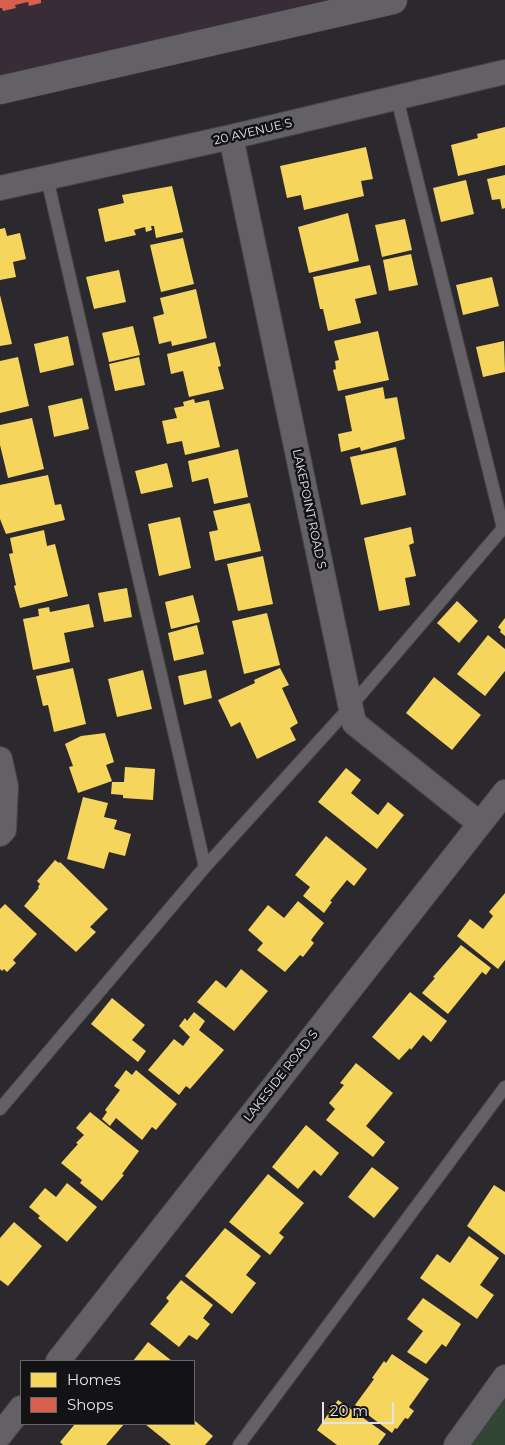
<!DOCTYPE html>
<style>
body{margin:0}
#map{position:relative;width:505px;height:1445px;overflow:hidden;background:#2c292e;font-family:Montserrat,sans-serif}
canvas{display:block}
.legend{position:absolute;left:20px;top:1360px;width:175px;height:65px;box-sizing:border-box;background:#131215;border:1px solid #676669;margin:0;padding:6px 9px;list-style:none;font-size:15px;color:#e5e3e8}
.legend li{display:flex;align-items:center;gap:10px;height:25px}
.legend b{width:25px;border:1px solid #676669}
.scale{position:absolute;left:322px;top:1402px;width:72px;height:22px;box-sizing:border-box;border:2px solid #e5e3e8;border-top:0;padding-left:6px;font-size:15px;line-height:18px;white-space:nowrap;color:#e5e3e8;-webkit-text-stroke:4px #131215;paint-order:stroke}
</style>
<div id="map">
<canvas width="505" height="1445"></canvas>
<ul class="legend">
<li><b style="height:14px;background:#f6d55c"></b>Homes</li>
<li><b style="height:14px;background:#d6604d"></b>Shops</li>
</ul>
<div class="scale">20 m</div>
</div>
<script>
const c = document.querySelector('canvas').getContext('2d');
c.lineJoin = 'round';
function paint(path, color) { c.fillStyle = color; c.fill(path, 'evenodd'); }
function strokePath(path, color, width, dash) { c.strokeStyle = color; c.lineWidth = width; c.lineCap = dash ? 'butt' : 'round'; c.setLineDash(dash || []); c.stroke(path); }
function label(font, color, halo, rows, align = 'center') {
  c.font = font + ' Montserrat,sans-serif'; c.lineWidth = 5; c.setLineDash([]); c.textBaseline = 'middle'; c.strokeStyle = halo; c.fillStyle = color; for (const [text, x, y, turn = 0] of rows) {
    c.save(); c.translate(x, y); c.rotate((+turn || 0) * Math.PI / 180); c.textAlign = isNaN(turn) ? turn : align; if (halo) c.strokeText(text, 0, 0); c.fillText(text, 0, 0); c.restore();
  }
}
paint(new Path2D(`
 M0,0H393L0,90Z`), '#382c37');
paint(new Path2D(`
 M505,1399V1445H472Z`), '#314634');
paint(new Path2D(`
 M505,127V165L458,176L451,145L478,138L477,134Z
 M366,147L373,179L361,181L364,196L304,210L301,195L287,198L280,166Z
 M505,175V208L502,209L500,199L492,200L487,179Z
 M466,180L474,214L441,222L433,188Z
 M172,186L183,232L156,238L154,226H151L152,230L146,232L145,227L134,230L136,235L105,242L98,209L124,203L122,195Z
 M348,213L359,261L309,273L298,227Z
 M405,219L412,250L382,257L375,225Z
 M5,228L7,236L20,233L26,259L13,262L16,277L0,280V229Z
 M183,238L194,284L161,292L150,245Z
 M411,254L418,285L389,291L383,260Z
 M370,265L377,294L355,299L361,323L328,331L323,309H320L313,277Z
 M119,270L126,302L94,309L86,277Z
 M492,277L499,306L463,315L456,285Z
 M196,289L207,338L172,346L171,341L159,344L153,317L164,314L160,298Z
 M0,295L12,344L0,346Z
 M133,326L140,355L109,362L102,333Z
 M378,331L389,380L338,391L333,370L336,369L335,361L339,360L334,341Z
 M68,336L74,365L40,373L34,344Z
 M504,341L505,372L483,377L476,347Z
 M215,342L221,366L218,367L224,389L189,397L183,371L171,374L167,354Z
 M18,357L29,406L0,413V361Z
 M139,357L145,385L115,391L109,364Z
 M383,387L385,399L397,397L405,439L361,451L360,447L341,452L338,434L352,431L345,396Z
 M82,398L89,429L54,437L48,406Z
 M194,399L195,403L209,400L220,447L185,455L182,441L167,444L162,421L177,418L174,408L184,406L183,402Z
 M32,418L44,469L8,478L0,445V425Z
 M396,447L406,495L361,505L350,457Z
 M238,449L248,497L214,504L208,478L192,482L188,461Z
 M167,463L173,487L141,494L135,471Z
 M48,475L55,505L61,504L65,520L6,534L0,519V485Z
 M250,503L261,551L215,561L209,532L218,530L213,511Z
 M180,517L191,568L159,576L148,524Z
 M411,527L414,543L409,545L416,576L405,578L410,605L379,611L364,538Z
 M44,530L47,546L55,544L68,596L20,608L14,586L16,585L9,554L13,553L10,538Z
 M263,556L273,604L238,611L227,564Z
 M127,588L132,617L104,622L98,593Z
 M193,595L200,622L171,629L165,602Z
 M457,601L478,621L459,643L437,623Z
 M89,604L94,627L64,633L70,662L33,670L23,619L39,616L38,609L49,607L50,612Z
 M267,613L280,665L244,674L232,621Z
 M505,618V636L500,632L501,630L498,627Z
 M197,625L204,654L174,661L168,633Z
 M488,635L505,649V671L485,696L457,674Z
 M73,668L86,724L54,732L48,705L43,706L36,676Z
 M280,668L289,685L282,688L298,723L290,728L296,740L257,759L240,722L231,727L218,700L255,683L254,680Z
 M143,670L152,709L117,717L108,679Z
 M206,670L212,698L184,705L178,676Z
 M434,677L481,715L452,750L406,713Z
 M105,733L114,762L106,765L112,781L78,793L69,767L73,766L65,744L81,736Z
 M125,767L155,769L153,800L123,798V795L111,794L112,782H124Z
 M346,768L361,780L351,793L378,815L388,802L404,815L377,849L318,802Z
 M83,797L108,803L104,817L117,820L114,829L131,834L125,856L109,852L104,869L67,859Z
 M326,836L367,869L354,886L347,880L330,901L332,902L324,913L303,896L310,887L295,875Z
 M55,860L59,863L60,862L108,909L90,927L96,932L76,952L24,906L39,888L38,887L40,884L37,881Z
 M505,893V960L498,969L457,936L470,919L483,929L493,916L489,912Z
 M298,901L324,923L311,940L314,943L303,957L300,955L285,972L257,950L263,943L248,930L268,905L284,918Z
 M5,904L37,934L13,960L16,963L7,972L4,969L2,971L0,969V909Z
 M461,945L491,968L486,975L482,972L448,1014L422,993L435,978L433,977Z
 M241,969L268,991L234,1031L197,1002L216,980L226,988Z
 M410,992L447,1021L431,1042L423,1035L411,1050L410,1048L399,1060L372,1037Z
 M112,998L145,1025L132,1040L146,1051L138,1062L91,1024Z
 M194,1012L205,1021L199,1030L224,1050L190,1089L186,1086L179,1095L148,1070L174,1039L183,1046L190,1037L179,1026L185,1018L187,1021Z
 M356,1063L393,1093L366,1126L385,1142L373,1157L326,1120L335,1109L329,1103L344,1085L340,1083Z
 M126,1070L132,1075L136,1070L177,1104L156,1130L152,1127L142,1140L116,1118L110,1126L102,1119L107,1112L105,1110L120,1090L114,1086Z
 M90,1112L139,1151L122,1174L124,1175L102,1201L80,1183L82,1180L61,1163L78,1144L76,1143L84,1135L76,1128Z
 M306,1125L339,1153L321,1176L314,1170L298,1189L272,1167Z
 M372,1167L399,1188L374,1218L348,1197Z
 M268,1174L304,1203L279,1233L284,1237L270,1255L229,1222Z
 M67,1183L97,1207L67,1242L38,1218L40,1216L29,1207L45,1188L56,1197Z
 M494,1185L505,1192V1255L467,1226Z
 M14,1222L42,1246L8,1286L0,1280V1238Z
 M225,1228L261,1256L246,1275L256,1283L232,1314L185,1276Z
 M469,1236L499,1258L480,1285L494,1295L477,1319L420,1278L437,1254L450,1263Z
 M181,1280L213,1305L203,1318L210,1324L197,1340L189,1335L179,1347L150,1324L169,1301L166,1298Z
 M423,1298L461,1324L446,1347L442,1344L426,1364L407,1352L423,1331L407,1319Z
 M148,1342L172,1361H133Z
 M392,1354L429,1379L409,1407L414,1411L408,1419L405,1418L397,1429L395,1428L392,1433L355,1405L374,1379L372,1378L384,1361L386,1363Z
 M338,1400L386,1434L378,1445H337L317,1430Z
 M194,1420L213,1436L205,1445H171L145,1424H194Z
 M75,1424H124L106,1445H63L60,1442Z`), '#f6d55c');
paint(new Path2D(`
 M0,0H41V3L29,6L28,2L15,5L16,8L3,11L2,8H0Z`), '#d6604d');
const service = new Path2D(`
 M397,98L503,528
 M47,178L205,867
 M0,1109L205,867L350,707L505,526
 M239,1445L505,1087`);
const minor = new Path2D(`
 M231,137L354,723L479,823
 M0,188L231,137L505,72
 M0,759L6,786L4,830L0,834
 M58,1361L505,792
 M0,1435L21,1408
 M456,1445L505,1377`);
const tertiary = new Path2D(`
 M0,90L393,0`);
strokePath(service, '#474548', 14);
strokePath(minor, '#474548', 26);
strokePath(tertiary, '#474548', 29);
strokePath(service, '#636165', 12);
strokePath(minor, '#636165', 24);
strokePath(tertiary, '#636165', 28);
label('12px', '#e5e3e8', '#131215', [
 ["20 AVENUE S",253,132,-13],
 ["LAKEPOINT ROAD S",309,509,78],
 ["LAKESIDE ROAD S",281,1076,-52]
]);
</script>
